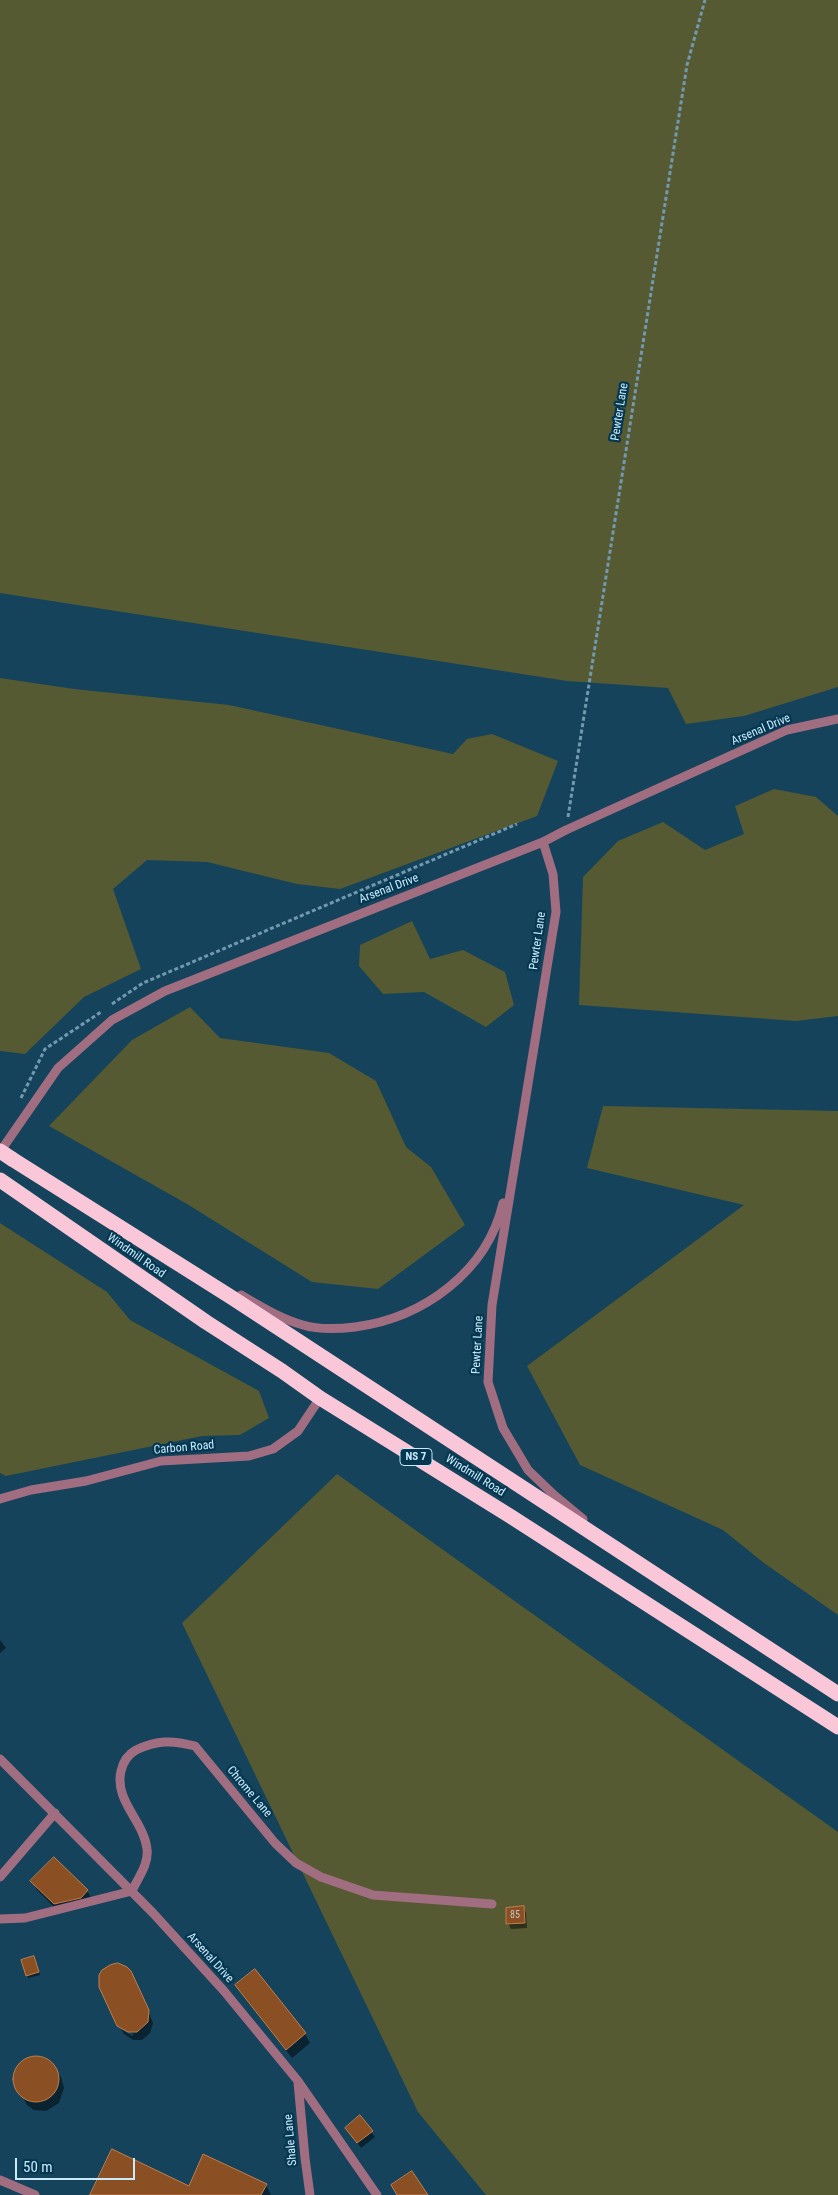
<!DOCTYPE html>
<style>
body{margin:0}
#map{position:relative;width:838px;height:2195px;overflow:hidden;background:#14435b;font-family:"Roboto Condensed",sans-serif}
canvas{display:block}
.scale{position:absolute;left:15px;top:2158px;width:120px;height:22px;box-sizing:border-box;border:2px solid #caeafe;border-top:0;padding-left:6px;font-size:15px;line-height:18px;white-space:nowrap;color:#caeafe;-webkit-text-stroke:4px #053850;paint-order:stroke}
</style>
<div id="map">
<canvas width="838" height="2195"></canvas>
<div class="scale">50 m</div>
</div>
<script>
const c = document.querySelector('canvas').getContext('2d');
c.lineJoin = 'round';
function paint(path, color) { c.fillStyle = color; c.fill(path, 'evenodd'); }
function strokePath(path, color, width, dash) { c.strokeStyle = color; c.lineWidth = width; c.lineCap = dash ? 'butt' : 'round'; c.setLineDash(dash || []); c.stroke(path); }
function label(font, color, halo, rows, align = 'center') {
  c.font = font + ' "Roboto Condensed",sans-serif'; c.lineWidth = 4.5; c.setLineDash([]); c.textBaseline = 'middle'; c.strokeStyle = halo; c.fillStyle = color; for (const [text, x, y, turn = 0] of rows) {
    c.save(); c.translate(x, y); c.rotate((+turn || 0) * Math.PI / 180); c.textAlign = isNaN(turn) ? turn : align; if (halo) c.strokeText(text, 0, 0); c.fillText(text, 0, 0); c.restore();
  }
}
paint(new Path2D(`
 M0,0H838V687L744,716L686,724L668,688L567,681L0,593Z
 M0,678L74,689L229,705L453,754L467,739L492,734L558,761L537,816L340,889L297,884L207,862L147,860L113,889L141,969L84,997L25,1054L0,1051Z
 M774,789L816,797L838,816V1016L796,1021L579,1005L583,877L618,841L663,822L705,850L744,834L735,806Z
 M412,921L430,959L463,950L505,972L514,1005L486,1027L424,992L383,994L359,966L360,945Z
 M190,1007L220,1038L329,1053L376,1081L406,1147L431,1167L465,1225L378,1289L312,1282L187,1204L49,1126L132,1040Z
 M603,1106L838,1111V1615L764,1563L723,1530L580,1465L527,1366L744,1205L587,1168Z
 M0,1223L107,1292L130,1320L259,1391L269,1418L240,1435L202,1436L6,1476L0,1473Z
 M337,1474L838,1832V2195H486L418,2112L182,1623Z`), '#555a32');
paint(new Path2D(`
 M0,1640L6,1648L0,1653Z
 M32,1881L87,1891L92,1899L60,1913L37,1890Z
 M523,1907L526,1913L527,1928L511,1929L508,1923Z
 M35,1960L40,1975L28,1978L22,1961Z
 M103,1971L136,1982L153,2023L150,2033L142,2040H133L124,2034L121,2029L132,2036L134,2034L118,2025L100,1987L99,1981Z
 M242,1994L305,2034L310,2043L292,2058Z
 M31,2057H40L50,2062L61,2077L64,2088L59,2103L46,2111L34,2110L27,2105L14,2081L16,2069L23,2062Z
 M371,2132L375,2137L361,2148L350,2133Z
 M266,2185L271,2195H91L189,2187Z`), '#0007');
const building = new Path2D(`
 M54,1857L88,1890L81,1898L54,1904L30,1881Z
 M524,1906L525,1923L506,1924V1908Z
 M34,1956L39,1972L26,1976L21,1960Z
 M118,1963L127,1967L131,1971L149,2010L148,2022L137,2032H128L117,2026L99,1987V1975L102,1970L110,1965Z
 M255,1969L306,2033L286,2050L235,1985Z
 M13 2079a23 23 0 1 1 46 0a23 23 0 1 1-46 0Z
 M360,2115L373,2131L357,2143L345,2128Z
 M112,2149L189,2186L203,2154L267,2184L261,2195H90Z
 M412,2171L428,2195H397L391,2185Z`);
paint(building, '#8a4f22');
strokePath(building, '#c37e4c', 1);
strokePath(new Path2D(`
 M568,817L687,65L705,0
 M112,1004L143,983L517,824
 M21,1098L45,1049L101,1012`), '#7299af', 3, [4, 2.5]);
strokePath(new Path2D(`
 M543,842L553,874L556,912L492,1305L488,1382L503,1428L528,1470L554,1495L583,1519
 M0,1152L58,1068L112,1020L165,991L543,842L566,830L787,730L838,719
 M241,1295C260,1306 281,1319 303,1325C319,1330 338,1329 355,1327C423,1318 487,1272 503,1203
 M0,1499L31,1490L86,1481L161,1461L249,1456L273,1449L298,1431L320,1398
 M0,1759L153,1913L224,1991L298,2081L377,2195
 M0,1877L55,1813
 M0,1919L25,1918L132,1891C138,1878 149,1864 147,1849C144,1821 114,1801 121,1771C123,1762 127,1755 136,1750C157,1740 172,1740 195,1746L275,1843L296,1863L321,1877L373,1895L492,1904
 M298,2082L305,2158L310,2195
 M0,2180L35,2195`), '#a16d81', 9);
strokePath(new Path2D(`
 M12,1159L231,1297L838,1694
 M0,1180L206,1322L282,1371L320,1398L510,1516L838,1727`), '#fac7d9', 15);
strokePath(new Path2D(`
 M0,1151L12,1159`), '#fac7d9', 15);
label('10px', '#bac3c7', null, [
 ["85",515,1915]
]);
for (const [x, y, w] of [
 [416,1457,32]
]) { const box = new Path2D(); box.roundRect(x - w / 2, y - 8.5, w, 17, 4); c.fillStyle = '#053850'; c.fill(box); strokePath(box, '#caeafe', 1); }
label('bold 11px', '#caeafe', null, [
 ["NS 7",416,1457]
]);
label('12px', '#caeafe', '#053850', [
 ["Pewter Lane",620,412,-81],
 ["Arsenal Drive",761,730,-23],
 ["Arsenal Drive",389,889,-21],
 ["Pewter Lane",538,941,-82],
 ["Windmill Road",136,1256,35],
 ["Pewter Lane",478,1345,-87],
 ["Carbon Road",184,1448,-5],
 ["Windmill Road",475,1476,32],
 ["Chrome Lane",249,1792,50],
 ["Arsenal Drive",210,1958,48],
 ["Shale Lane",291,2140,-95]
]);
</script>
